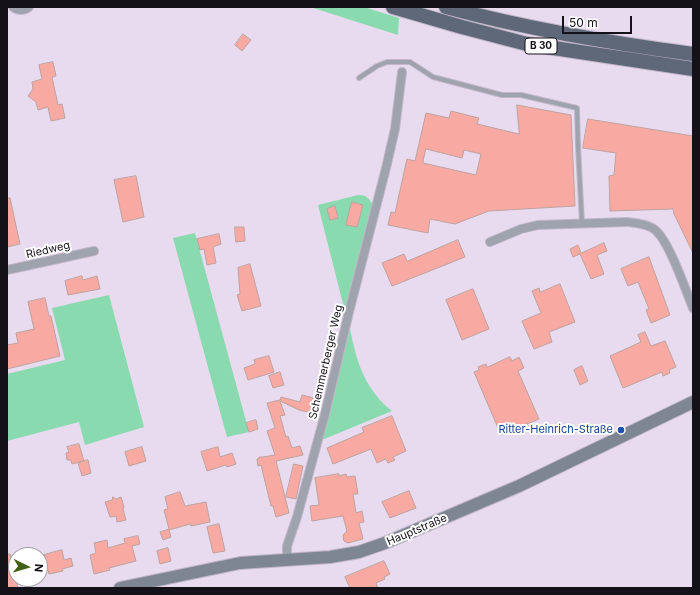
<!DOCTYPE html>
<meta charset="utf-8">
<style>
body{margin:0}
#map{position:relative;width:700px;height:595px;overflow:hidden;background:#e8dbf0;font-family:Inter,sans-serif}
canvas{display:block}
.frame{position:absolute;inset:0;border:8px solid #151118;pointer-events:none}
.north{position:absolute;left:8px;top:547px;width:40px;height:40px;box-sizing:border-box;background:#fff;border:1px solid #a1a0a3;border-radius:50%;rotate:95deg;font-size:11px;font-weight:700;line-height:16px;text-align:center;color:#151118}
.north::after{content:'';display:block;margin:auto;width:14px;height:18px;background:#436115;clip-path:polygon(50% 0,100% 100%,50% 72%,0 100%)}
.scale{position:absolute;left:562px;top:16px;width:70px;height:18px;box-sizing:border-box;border:2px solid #151118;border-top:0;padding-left:5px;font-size:12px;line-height:14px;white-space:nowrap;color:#151118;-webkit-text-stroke:3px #fff;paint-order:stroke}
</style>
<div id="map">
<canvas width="700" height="595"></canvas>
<div class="frame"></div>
<div class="north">N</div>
<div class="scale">50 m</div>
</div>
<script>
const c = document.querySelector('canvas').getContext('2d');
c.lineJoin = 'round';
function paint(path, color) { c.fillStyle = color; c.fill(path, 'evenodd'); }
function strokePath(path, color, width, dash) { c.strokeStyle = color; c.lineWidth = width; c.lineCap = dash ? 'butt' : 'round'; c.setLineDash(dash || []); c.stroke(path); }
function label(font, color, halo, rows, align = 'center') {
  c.font = font + ' Inter,sans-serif'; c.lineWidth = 4; c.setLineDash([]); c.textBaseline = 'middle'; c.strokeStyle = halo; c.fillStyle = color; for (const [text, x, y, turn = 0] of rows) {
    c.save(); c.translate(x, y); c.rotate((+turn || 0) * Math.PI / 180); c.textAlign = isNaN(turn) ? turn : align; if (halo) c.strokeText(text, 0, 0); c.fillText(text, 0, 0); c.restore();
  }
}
paint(new Path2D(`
 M310,7H364L399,18L398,35Z
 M358,195C367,195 369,198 373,205L345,312L318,205Z
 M195,233L249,432L227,437L225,430L173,238Z
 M109,295L144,427L85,445L79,422L7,441V374L65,360L52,308Z
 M350,328C356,361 365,390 392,411L322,440L336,387Z`), '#8adaaf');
const building = new Path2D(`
 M243,34L251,40L242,51L235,45Z
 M53,62L56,76L52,77L58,105L62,104L65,118L51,121L48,107L38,110L36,102L28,96L33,89L32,82L42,79L39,65Z
 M517,105L571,115L575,206L489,211L455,224L430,219L428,233L388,225L391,212L395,213L407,159L415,161L426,113L449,118L451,111L479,118L477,124L519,134ZM426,149L462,158L464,150L481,154L476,175L423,163Z
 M588,119L693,136V253L674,214L673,209L610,211L609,176L614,175L616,153L583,148Z
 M136,176L144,217L123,222L114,180Z
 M10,198L20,244L7,247V199Z
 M352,202L363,205L357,227L346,225Z
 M335,206L338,218L330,220L327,209Z
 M235,227H244L245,241L236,242Z
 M219,234L221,244L213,247L216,263L207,265L204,249L200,250L197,239Z
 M458,240L465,257L392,286L382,263L404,254L407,261Z
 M604,243L607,251L597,255L604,274L591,279L580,254L573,257L570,249L578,245L581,253Z
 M649,257L670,315L651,323L646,310L649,309L638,282L628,286L621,269Z
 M250,264L261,306L242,311L237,295L240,294L238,268Z
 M82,276L83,280L97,276L100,289L68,295L65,281Z
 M560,284L575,322L549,332L552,342L534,349L522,321L541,313L532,291L539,288L540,292Z
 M473,289L489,329L462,340L446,300Z
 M45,298L49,316H51L60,356L7,369V345L18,343L16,333L34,329L28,302Z
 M645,332L651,346L665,341L676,367L669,370L670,373L663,376L662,372L623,388L610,356L641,342L638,335Z
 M269,356L274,372L248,380L244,368L255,364L254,360Z
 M510,357L512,361L519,357L524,368L518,371L539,419L501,435L474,372L479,370L478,367L486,364L487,367Z
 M582,366L588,381L580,385L574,370Z
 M280,372L284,385L273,388L269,376Z
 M318,379L325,381L320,404L315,403L312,413L299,410L280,401L285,415L280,416L286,437L288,436L292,448L300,446L303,455L276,461L289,513L276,517L273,506H271L261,465L258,466L257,459L259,458V457H263L275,455L267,431L275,428L267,403L280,400L281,397L300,402L302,395L314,398Z
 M392,416L406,451L393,457L395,460L388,463L386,459L377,463L371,449L333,464L327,448L364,432L362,428Z
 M256,420L258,429L249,432L246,423Z
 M79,444L84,461L72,464L71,460H67L66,453L69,452L67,447Z
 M142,447L146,461L129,466L125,452Z
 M218,447L220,457L232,453L236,464L227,467L226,465L207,471L201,452Z
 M88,460L91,473L82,476L78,463Z
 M294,464L303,466L296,499L286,497Z
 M339,474V476L346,474L347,477L355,476L358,494H353L356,513L362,511L364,522L359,523L363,539L348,543L344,541L343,535L347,531L343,516L312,521L310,506L319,505L315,478Z
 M409,491L416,508L390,518L382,502Z
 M180,492L185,506L206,502L210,522L191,526L190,524L169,530L171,537L163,540L160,532L169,529L164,510L168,509L165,497Z
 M113,497L116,499L121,497L124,507L123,509L126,520L117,522L116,516L110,517L105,502L112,500Z
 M219,524L225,551L213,553L207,527Z
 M138,536L140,544L132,546L136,561L109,568L110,570L94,574L90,555L96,553L94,543L107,540L108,548L125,543L124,539Z
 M168,548L171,561L160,564L157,551Z
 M62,550L64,560L71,558L73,566L62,569L63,571L49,574L44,555Z
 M7,554H10L18,588H7Z
 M384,561L390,574L384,577L385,579L376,583L378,588H350L345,577Z`);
paint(building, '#f8aaa2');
strokePath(building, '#bda29f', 1);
const service = new Path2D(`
 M359,78L377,66L387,62H410L433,77L502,95H521L577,108L578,146L582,223`);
const minor = new Path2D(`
 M13,7C18,11 24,11 29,7
 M490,242L521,229L538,225L627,222C636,223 647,224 654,229C669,240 685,289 693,308
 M7,270L94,251
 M287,560V546L297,517L325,414L349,312L386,168L395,129L402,72`);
const secondary = new Path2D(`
 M120,588L240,563L330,557L359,552L385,543L519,486L693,402`);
const trunk = new Path2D(`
 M393,7L462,27L527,44L693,69
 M446,7C527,29 610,43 693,54`);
strokePath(service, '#c2b7c9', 6);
strokePath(minor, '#c2b7c9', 10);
strokePath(secondary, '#c2b7c9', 14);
strokePath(trunk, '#c2b7c9', 16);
strokePath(service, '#9ea3ad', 4);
strokePath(minor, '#9ea3ad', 8);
strokePath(secondary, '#7f8693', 12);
strokePath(trunk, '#5e6879', 14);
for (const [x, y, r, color] of [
 [621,430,4,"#1a4fb4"]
]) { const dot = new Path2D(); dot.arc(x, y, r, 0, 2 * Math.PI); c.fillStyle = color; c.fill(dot); strokePath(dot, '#fff', 1.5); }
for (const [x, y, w] of [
 [541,46,32]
]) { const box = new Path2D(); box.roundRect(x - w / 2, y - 8, w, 16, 3); c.fillStyle = '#fff'; c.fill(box); strokePath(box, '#151118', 1); }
label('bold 10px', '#151118', null, [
 ["B 30",541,46]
]);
label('11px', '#151118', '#fff', [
 ["Riedweg",48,250,-13],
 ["Schemmerberger Weg",326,362,-77],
 ["Hauptstraße",417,530,-23]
]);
label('11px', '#164399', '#fff', [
 ["Ritter-Heinrich-Straße",613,430]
], 'right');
</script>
